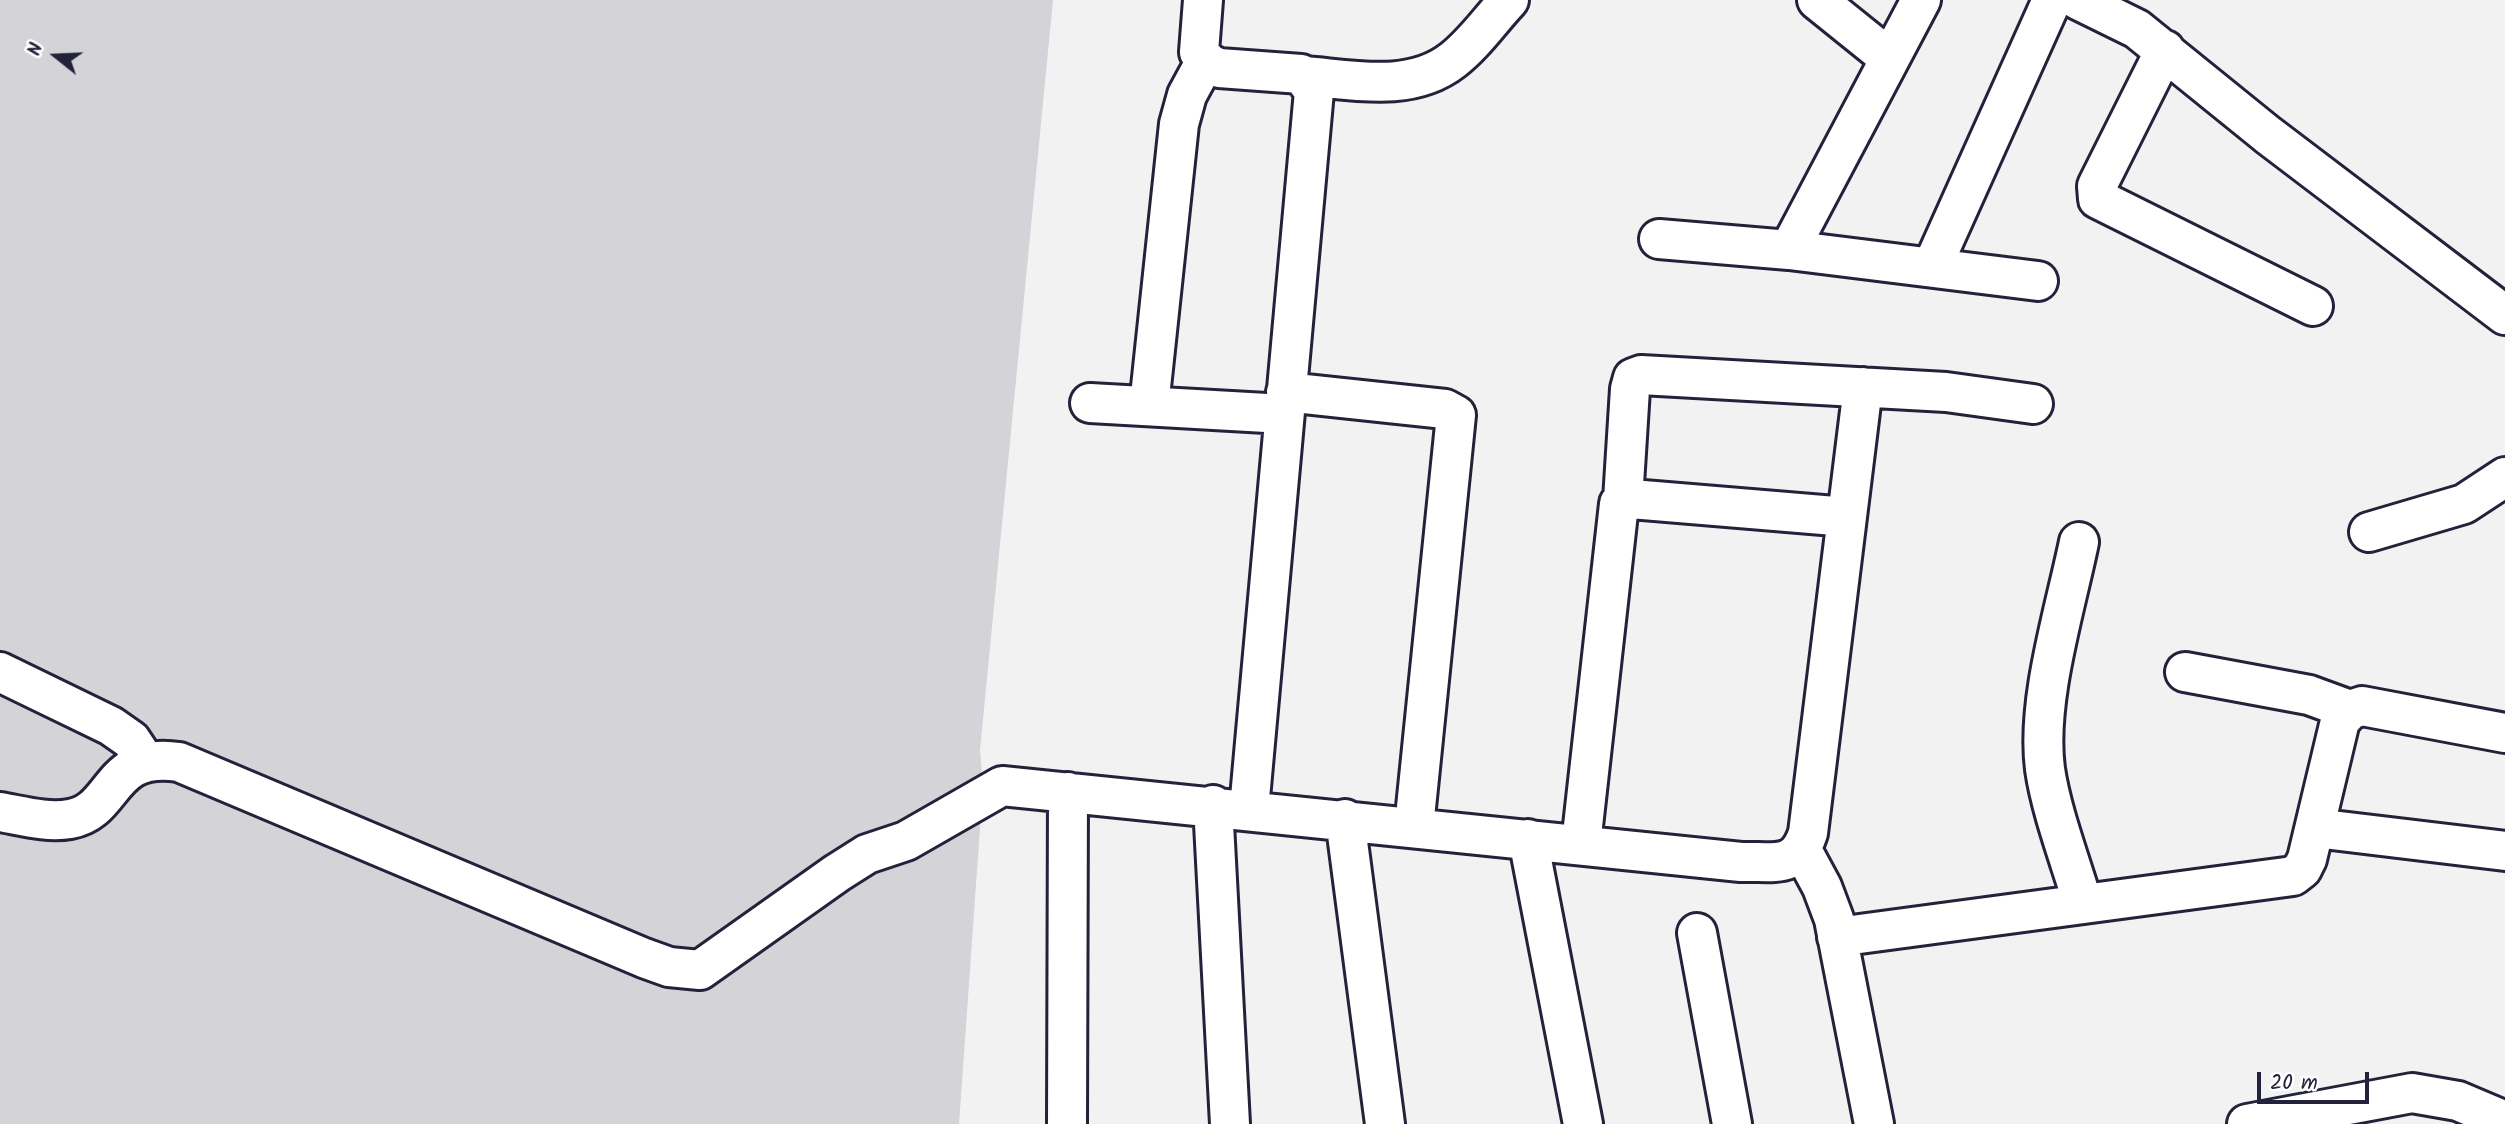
<!DOCTYPE html>
<style>
body{margin:0}
#map{position:relative;width:2505px;height:1124px;overflow:hidden;background:#f2f2f3;font-family:Kalam,sans-serif}
canvas{display:block}
.north{position:absolute;left:21px;top:21px;width:70px;height:70px;-webkit-text-stroke:5px #fff;paint-order:stroke;rotate:288deg;font-size:19px;font-weight:700;line-height:28px;text-align:center;color:#22223b}
.north::after{content:'';display:block;margin:auto;width:24px;height:32px;background:#22223b;clip-path:polygon(50% 0,100% 100%,50% 72%,0 100%)}
.scale{position:absolute;left:2257px;top:1072px;width:112px;height:32px;box-sizing:border-box;border:4px solid #22223b;border-top:0;padding-left:9px;font-size:21px;line-height:24px;white-space:nowrap;color:#22223b;-webkit-text-stroke:5px #fff;paint-order:stroke}
</style>
<div id="map">
<canvas width="2505" height="1124"></canvas>
<div class="north">N</div>
<div class="scale">20 m</div>
</div>
<script>
const c = document.querySelector('canvas').getContext('2d');
c.lineJoin = 'round';
function paint(path, color) { c.fillStyle = color; c.fill(path, 'evenodd'); }
function strokePath(path, color, width, dash) { c.strokeStyle = color; c.lineWidth = width; c.lineCap = dash ? 'butt' : 'round'; c.setLineDash(dash || []); c.stroke(path); }
paint(new Path2D(`
 M0,0H1053L980,750L983,786L959,1124H0Z`), '#d3d3d8');
const minor = new Path2D(`
 M1203,0L1199,52L1208,63L1219,68L1301,74L1314,91L1249,809
 M1817,0L1889,58
 M2078,0L2137,29L2268,135L2505,315
 M2165,50L2097,186L2098,199L2313,306
 M1305,76C1354,80 1411,93 1453,60C1474,44 1491,19 1509,0
 M1659,239L1789,250L2038,281
 M1789,250L1921,0
 M1932,267L2052,0
 M1286,392L1445,409L1456,415L1414,827
 M1090,403L1284,414
 M1149,406L1179,124L1187,95L1206,60
 M1623,500L1630,389L1633,378L1641,375L1946,392L2033,404
 M2369,532L2464,504L2505,477
 M2079,542C2065,610 2036,701 2045,769C2051,811 2071,863 2083,904
 M0,672L111,726L131,740L145,761
 M2185,672L2309,695L2350,710
 M1213,805L1230,1124
 M0,812C23,816 47,823 70,819C117,811 107,751 179,762L644,958L669,967L700,970L837,873L867,854L906,841L1002,786L1741,862C1774,861 1796,870 1808,833L1863,387
 M1345,819L1385,1124
 M2315,828L2505,851
 M1528,839L1583,1124
 M1581,844L1619,504L1631,499L1847,517
 M1802,850L1822,887L1834,919L1874,1124
 M1697,933L1732,1124
 M1837,937L2293,876L2302,869L2307,859L2340,721L2350,710L2362,706L2505,733
 M1067,1124L1068,792
 M2247,1124L2412,1093L2458,1101L2505,1121`);
strokePath(minor, '#22223b', 44);
strokePath(minor, '#fff', 38);
</script>
